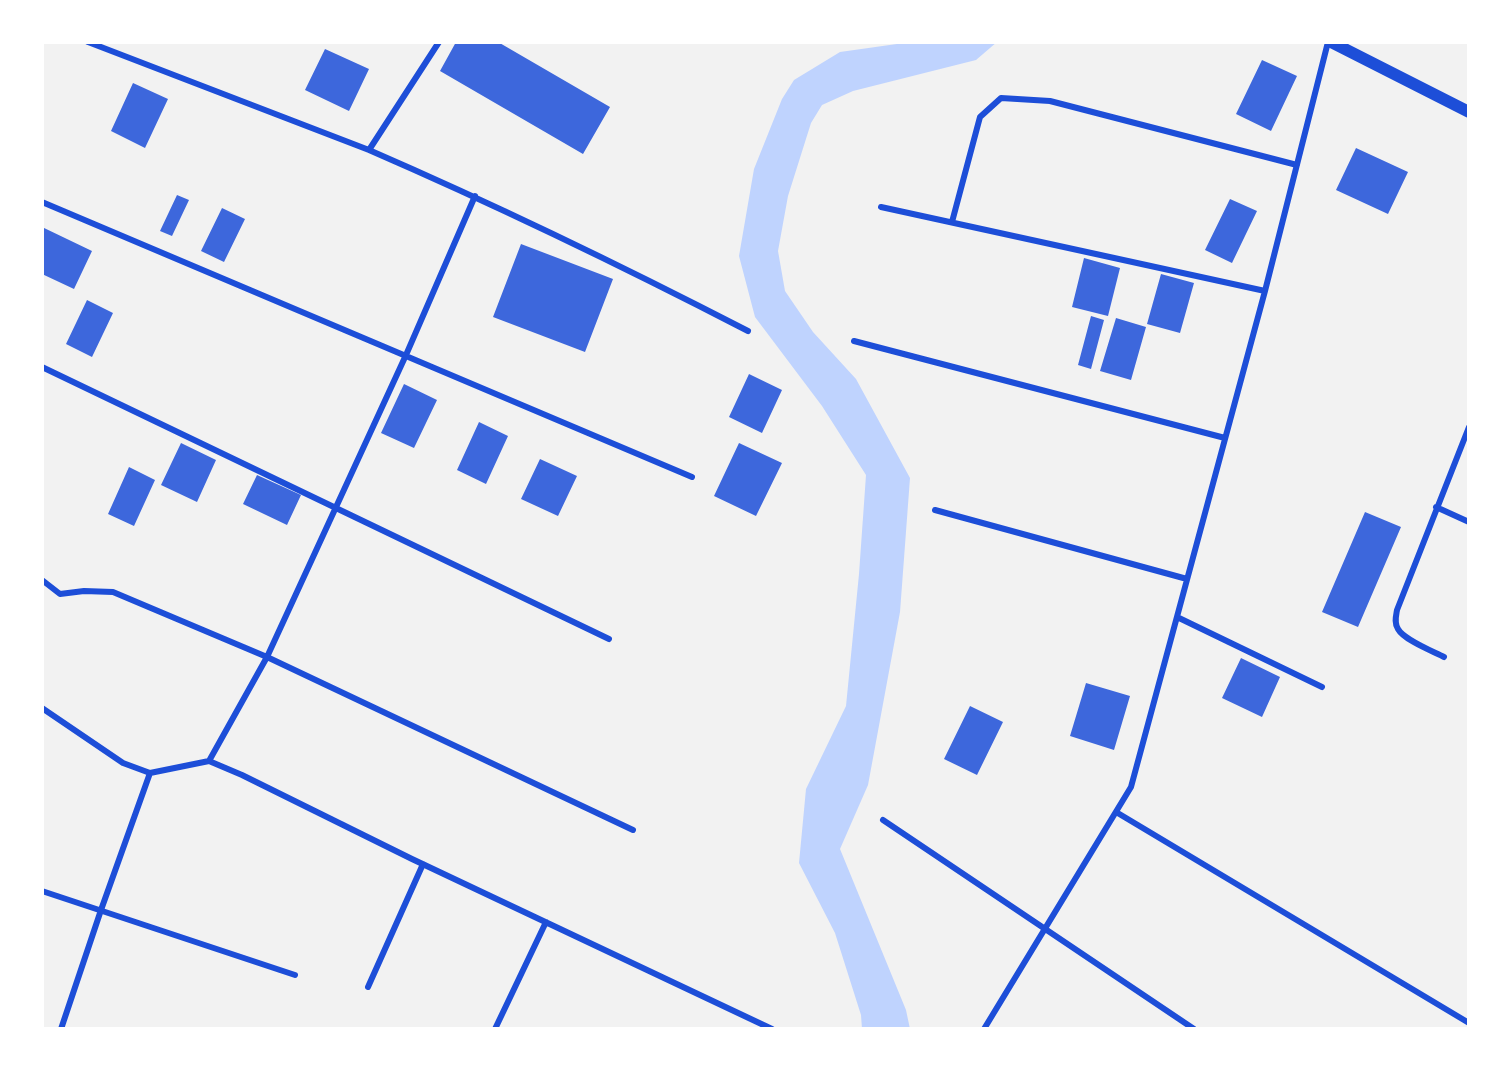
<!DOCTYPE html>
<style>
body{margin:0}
#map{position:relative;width:1511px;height:1071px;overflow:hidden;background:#f2f2f2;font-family:"Roboto Condensed",sans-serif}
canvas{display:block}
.frame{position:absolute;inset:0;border:44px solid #fff;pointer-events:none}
</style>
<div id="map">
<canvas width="1511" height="1071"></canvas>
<div class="frame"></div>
</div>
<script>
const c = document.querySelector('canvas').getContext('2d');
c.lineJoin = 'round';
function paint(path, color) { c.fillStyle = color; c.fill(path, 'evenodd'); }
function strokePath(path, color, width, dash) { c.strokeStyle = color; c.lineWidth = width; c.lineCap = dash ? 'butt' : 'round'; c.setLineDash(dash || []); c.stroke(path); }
paint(new Path2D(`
 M911,42H997L976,60L853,91L822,105L811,123L788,196L778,251L785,291L813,332L856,379L910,478L900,612L868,785L840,849L906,1010L910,1029H862L861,1015L835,933L799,863L806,789L846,706L859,574L866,475L822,406L755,317L739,256L754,169L782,99L794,80L840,52Z`), '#bfd3fe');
paint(new Path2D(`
 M456,42H498L610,107L583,154L440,71Z
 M325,49L369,69L349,111L305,90Z
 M1262,60L1297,76L1271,131L1236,114Z
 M133,83L168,99L145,148L111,131Z
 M1356,148L1408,172L1388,214L1336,190Z
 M177,195L189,200L172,236L160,231Z
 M1230,199L1257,211L1232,263L1205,250Z
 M222,208L245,219L224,262L201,251Z
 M42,227L92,251L74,289L42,274Z
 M521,244L613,279L585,352L493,317Z
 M1084,258L1120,268L1108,316L1072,307Z
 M1161,274L1194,283L1180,333L1147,324Z
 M87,300L113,313L92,357L66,344Z
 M1091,316L1104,320L1091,369L1078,365Z
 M1116,318L1146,327L1131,380L1100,371Z
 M749,374L782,390L762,433L729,417Z
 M404,384L437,400L414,448L381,433Z
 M479,422L508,436L486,484L457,470Z
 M181,443L216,460L197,502L161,485Z
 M739,443L782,463L756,516L714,496Z
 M540,459L577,476L558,516L521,499Z
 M129,467L155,480L134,526L108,514Z
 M257,475L301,495L287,525L243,504Z
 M1365,512L1401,527L1358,627L1322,612Z
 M1241,658L1280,677L1262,717L1222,698Z
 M1086,683L1130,696L1114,750L1070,736Z
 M970,706L1003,722L977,775L944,759Z`), '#3d67dc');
strokePath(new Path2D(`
 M88,42L369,150L439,42
 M369,150C498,206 624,267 748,331
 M42,202L692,477
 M881,207L1265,291
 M952,222L980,117L1001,98L1050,101L1297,165
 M854,341L1225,438
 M42,367L609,639
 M1436,507L1469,522
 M935,510L1187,579
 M42,580L60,594L84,591L113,592L267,657L633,830
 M1177,617L1322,687
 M1444,657C1432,651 1404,640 1398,629C1394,623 1396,616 1397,610L1469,427
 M42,708L123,763L150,773L209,761L242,775L412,859L772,1029
 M209,761L267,657L406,355L475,196
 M1116,812L1469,1023
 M883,820L1194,1029
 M42,891L295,975
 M368,987L423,864
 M61,1029L101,910L150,773
 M495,1029L546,922
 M984,1029L1131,787L1265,291L1328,42`), '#1d4ed8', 6);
strokePath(new Path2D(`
 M1331,42L1469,112`), '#1d4ed8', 12);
</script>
